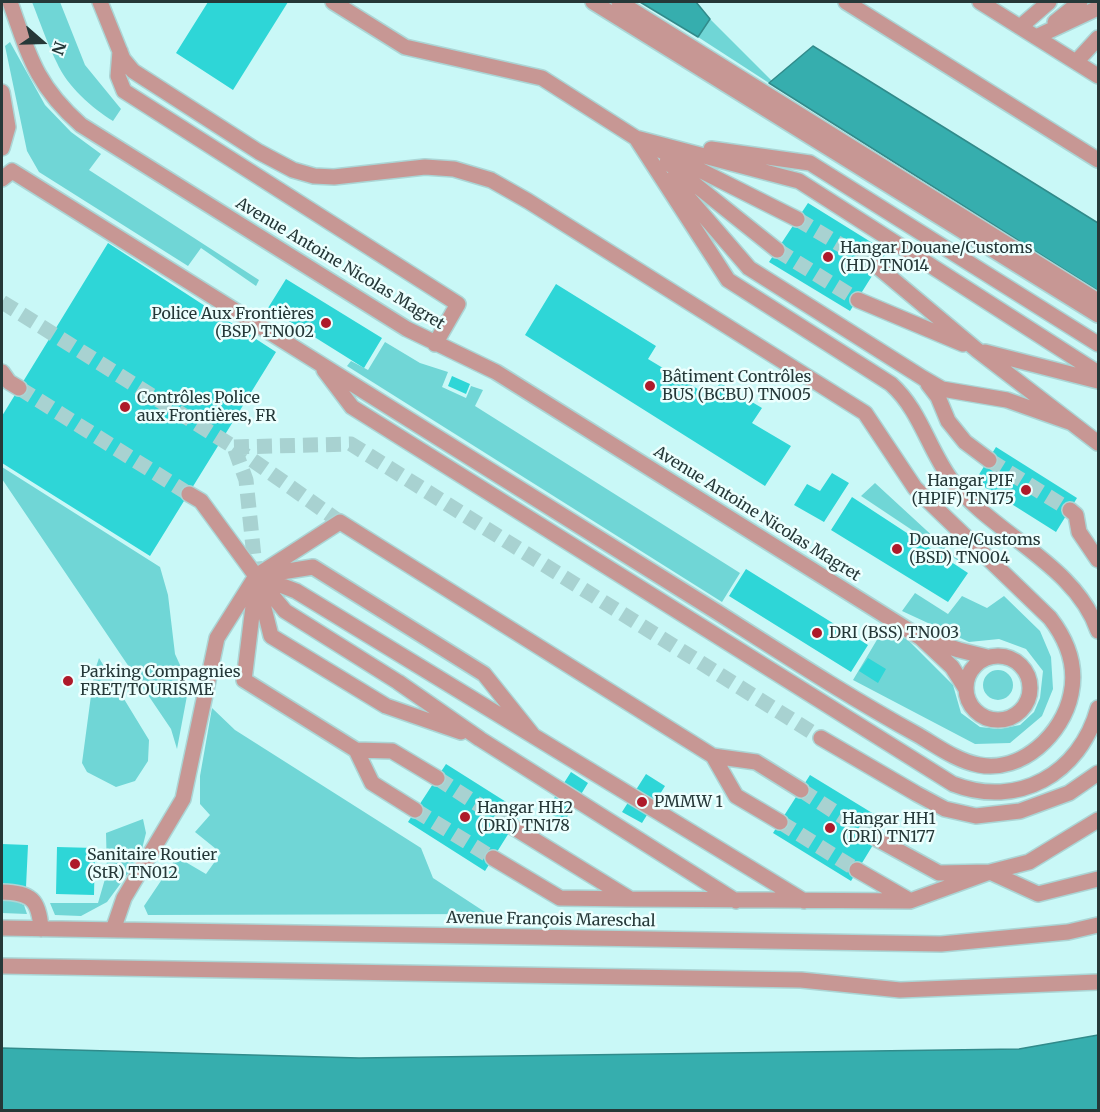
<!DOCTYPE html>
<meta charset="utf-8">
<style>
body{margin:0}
#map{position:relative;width:1100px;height:1112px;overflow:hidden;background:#c9f8f7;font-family:Merriweather,serif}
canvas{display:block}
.frame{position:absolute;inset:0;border:3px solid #253838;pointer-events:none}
.north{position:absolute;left:12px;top:12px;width:60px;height:60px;-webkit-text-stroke:4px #ecfffe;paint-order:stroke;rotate:110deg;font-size:16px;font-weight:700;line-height:24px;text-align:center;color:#253838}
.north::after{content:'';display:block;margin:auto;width:21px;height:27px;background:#253838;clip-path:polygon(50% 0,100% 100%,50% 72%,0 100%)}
</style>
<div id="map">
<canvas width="1100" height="1112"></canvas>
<div class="frame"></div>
<div class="north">N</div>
</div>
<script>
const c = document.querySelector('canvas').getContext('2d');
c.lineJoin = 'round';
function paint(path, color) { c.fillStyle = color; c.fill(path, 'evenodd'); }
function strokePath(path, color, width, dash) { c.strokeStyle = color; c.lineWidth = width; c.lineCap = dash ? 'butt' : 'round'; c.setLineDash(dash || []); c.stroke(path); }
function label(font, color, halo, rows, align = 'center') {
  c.font = font + ' Merriweather,serif'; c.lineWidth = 5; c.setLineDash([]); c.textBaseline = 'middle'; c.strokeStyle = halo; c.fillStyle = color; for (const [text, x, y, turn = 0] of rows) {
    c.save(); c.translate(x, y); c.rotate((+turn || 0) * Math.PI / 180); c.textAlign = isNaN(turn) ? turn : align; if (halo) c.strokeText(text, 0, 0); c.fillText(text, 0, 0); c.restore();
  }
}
paint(new Path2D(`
 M32,2H60L85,65L121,109L113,121C92,108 67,86 57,63C47,43 40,22 32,2Z
 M710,19L772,81L769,83L698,37Z
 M10,42L45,105L71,132L101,154L89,170L259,280L256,286L201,248L188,266L39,172L27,151L5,46Z
 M385,342L420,363L448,372L442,387L466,398L471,386L483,390L475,406L740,573L722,602L347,366L351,361L368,370Z
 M2,467L160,567L168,595L175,654L189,685L177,749L171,729L2,479Z
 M875,483L963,564L861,496Z
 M915,593L948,614L962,596L987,608L1004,596L1040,631L1051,657L1053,689L1042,716L1010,743L975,744L853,680L884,628L908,640L953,685L961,713L980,727L999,729L1020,725L1034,712L1040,698L1043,671L1026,649L999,639L969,642L902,611Z
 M99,658L149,740L148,761L135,781L116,787L87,772L82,763L94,673Z
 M983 685a15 15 0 1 1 30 0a15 15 0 1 1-30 0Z
 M212,708L235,730L421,848L433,878L488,914L148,915L144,906L177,857L206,874L221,853L195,832L210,815L200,804V776Z
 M143,819L146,833L140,857L107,902L81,916L55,915L50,903H98L107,872L106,833Z
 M2,901H16L24,905L27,914L2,913Z`), '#70d6d6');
const water = new Path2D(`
 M640,2H696L710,19L698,37Z
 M813,46L1098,223V291L769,83Z
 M1098,1035V1110H2V1048L359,1058L1019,1049Z`);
paint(water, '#36aeae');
strokePath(water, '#318b8b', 1.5);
paint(new Path2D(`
 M208,2H288L233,90L176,53Z
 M808,203L887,252L850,311L769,262Z
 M108,243L276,352L150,556L2,463V416Z
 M286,279L382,338L364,368L268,308Z
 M556,284L656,346L648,359L711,397L720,383L762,408L752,423L791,446L765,486L525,335Z
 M452,376L470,384L466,394L448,386Z
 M996,447L1077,498L1056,532L975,481Z
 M832,473L849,483L824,522L794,505L807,484L820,491Z
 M852,497L968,573L948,602L831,530Z
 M746,569L868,645L851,672L729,596Z
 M868,658L886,669L878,683L859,671Z
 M446,764L522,812L485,871L408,822Z
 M571,772L588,783L564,822L546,811Z
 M646,774L665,786L642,823L622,812Z
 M810,775L887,822L851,881L773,833Z
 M2,844L28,845L26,887L2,886Z
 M57,847L95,848L94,895L56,894Z`), '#2ed6d7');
strokePath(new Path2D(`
 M797,219L878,267
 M777,250L858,300
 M2,302L234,447L246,480L256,576
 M19,388L189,494
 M234,447L351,444L821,738
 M234,447L340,522
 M989,460L1070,510
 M437,778L513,827
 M801,790L877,839
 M415,810L493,858
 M780,822L857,870`), '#a8d2d1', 15, [15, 8]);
const minor = new Path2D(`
 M10,2C29,56 36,85 81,125L407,329L496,372L921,638
 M333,2L405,47L542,78L636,138L797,219
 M593,2L1098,315
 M619,2L1098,301
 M846,2L1098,160
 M980,2L1098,76
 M1055,22L1080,2
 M1020,27L1049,2
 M1036,37L1098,8
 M120,51L118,76L124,91L458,304L435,344
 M1076,62L1098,38
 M2,92L8,127L2,148
 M636,138L728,280L891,384C921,411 928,449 952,481C993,534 1076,565 1098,631
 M636,138L799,181L1098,373
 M711,149L810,163L1098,344
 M667,162L777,250
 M2,179L12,171C247,319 482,465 717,612C783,654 849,697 918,735C937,746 957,761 979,765C1022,773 1063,734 1071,694C1077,666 1067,640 1050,618L915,488L865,413L528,201L491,180L454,169L425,167L334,177L314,176L293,170L259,152L133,71L123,59L100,2
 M672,179L749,268L923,378L942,389L1007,400L1072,423
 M878,267L977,350L1098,443
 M858,300L963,344
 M985,352L1098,381
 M324,370L352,407L953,784C1018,809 1080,774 1098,708
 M2,372L9,382L19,388
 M928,384L938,397L948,421L965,442L989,460
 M189,494L201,501L256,576L340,522L713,756L756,762L801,790
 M1070,510L1076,515L1079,532L1098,560
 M256,576L285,611L398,682L480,739L736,901
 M259,577L296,591L804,901
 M256,582L244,680L356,750L392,751L437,778
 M259,588L271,636L386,706L461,732
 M966 688a32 32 0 1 1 64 0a32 32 0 1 1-64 0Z
 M966,689L952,667L921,638L959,650L987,657
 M821,738L917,794L945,809L976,816L1020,811L1069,793L1098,773
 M356,750L372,783L415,810
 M713,756L736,796L780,822
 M513,827L630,899L910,901L990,872L1029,862L1098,820
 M877,839L939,873L990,872L1038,894L1098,879
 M493,858L560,898L629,899
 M857,870L909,900
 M2,892C31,893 39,899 41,929
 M2,928L941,944L1068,932L1098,925
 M113,930L124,898L183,799L217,638L256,576L313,567L484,674L532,734
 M2,966L801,980L900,990L1098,982`);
strokePath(minor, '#abd5d5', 18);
strokePath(minor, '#c79794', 15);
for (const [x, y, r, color] of [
 [828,257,6,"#ae1a2a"],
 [326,323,6,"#ae1a2a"],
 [650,386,6,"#ae1a2a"],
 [125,407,6,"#ae1a2a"],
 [1026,490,6,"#ae1a2a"],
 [897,549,6,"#ae1a2a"],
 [817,633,6,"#ae1a2a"],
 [68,681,6,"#ae1a2a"],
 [642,802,6,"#ae1a2a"],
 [465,817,6,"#ae1a2a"],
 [830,828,6,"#ae1a2a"],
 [75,864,6,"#ae1a2a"]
]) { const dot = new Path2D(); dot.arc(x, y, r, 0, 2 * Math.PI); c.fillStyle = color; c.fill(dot); strokePath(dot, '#ecfffe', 2); }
label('16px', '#253838', '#ecfffe', [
 ["Hangar Douane/Customs",840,248],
 ["(HD) TN014",840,266],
 ["Police Aux Frontières",314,314,"right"],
 ["(BSP) TN002",314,332,"right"],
 ["Bâtiment Contrôles",662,377],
 ["BUS (BCBU) TN005",662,395],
 ["Contrôles Police",137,398],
 ["aux Frontières, FR",137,416],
 ["Hangar PIF",1014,481,"right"],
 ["(HPIF) TN175",1014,499,"right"],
 ["Douane/Customs",909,540],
 ["(BSD) TN004",909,558],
 ["DRI (BSS) TN003",829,633],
 ["Parking Compagnies",80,672],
 ["FRET/TOURISME",80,690],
 ["PMMW 1",654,802],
 ["Hangar HH2",477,808],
 ["(DRI) TN178",477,826],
 ["Hangar HH1",842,819],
 ["(DRI) TN177",842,837],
 ["Sanitaire Routier",87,855],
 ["(StR) TN012",87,873]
], 'left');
label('16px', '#253838', '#ecfffe', [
 ["Avenue Antoine Nicolas Magret",340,264,31],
 ["Avenue Antoine Nicolas Magret",757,514,32],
 ["Avenue François Mareschal",551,920,1]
]);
</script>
